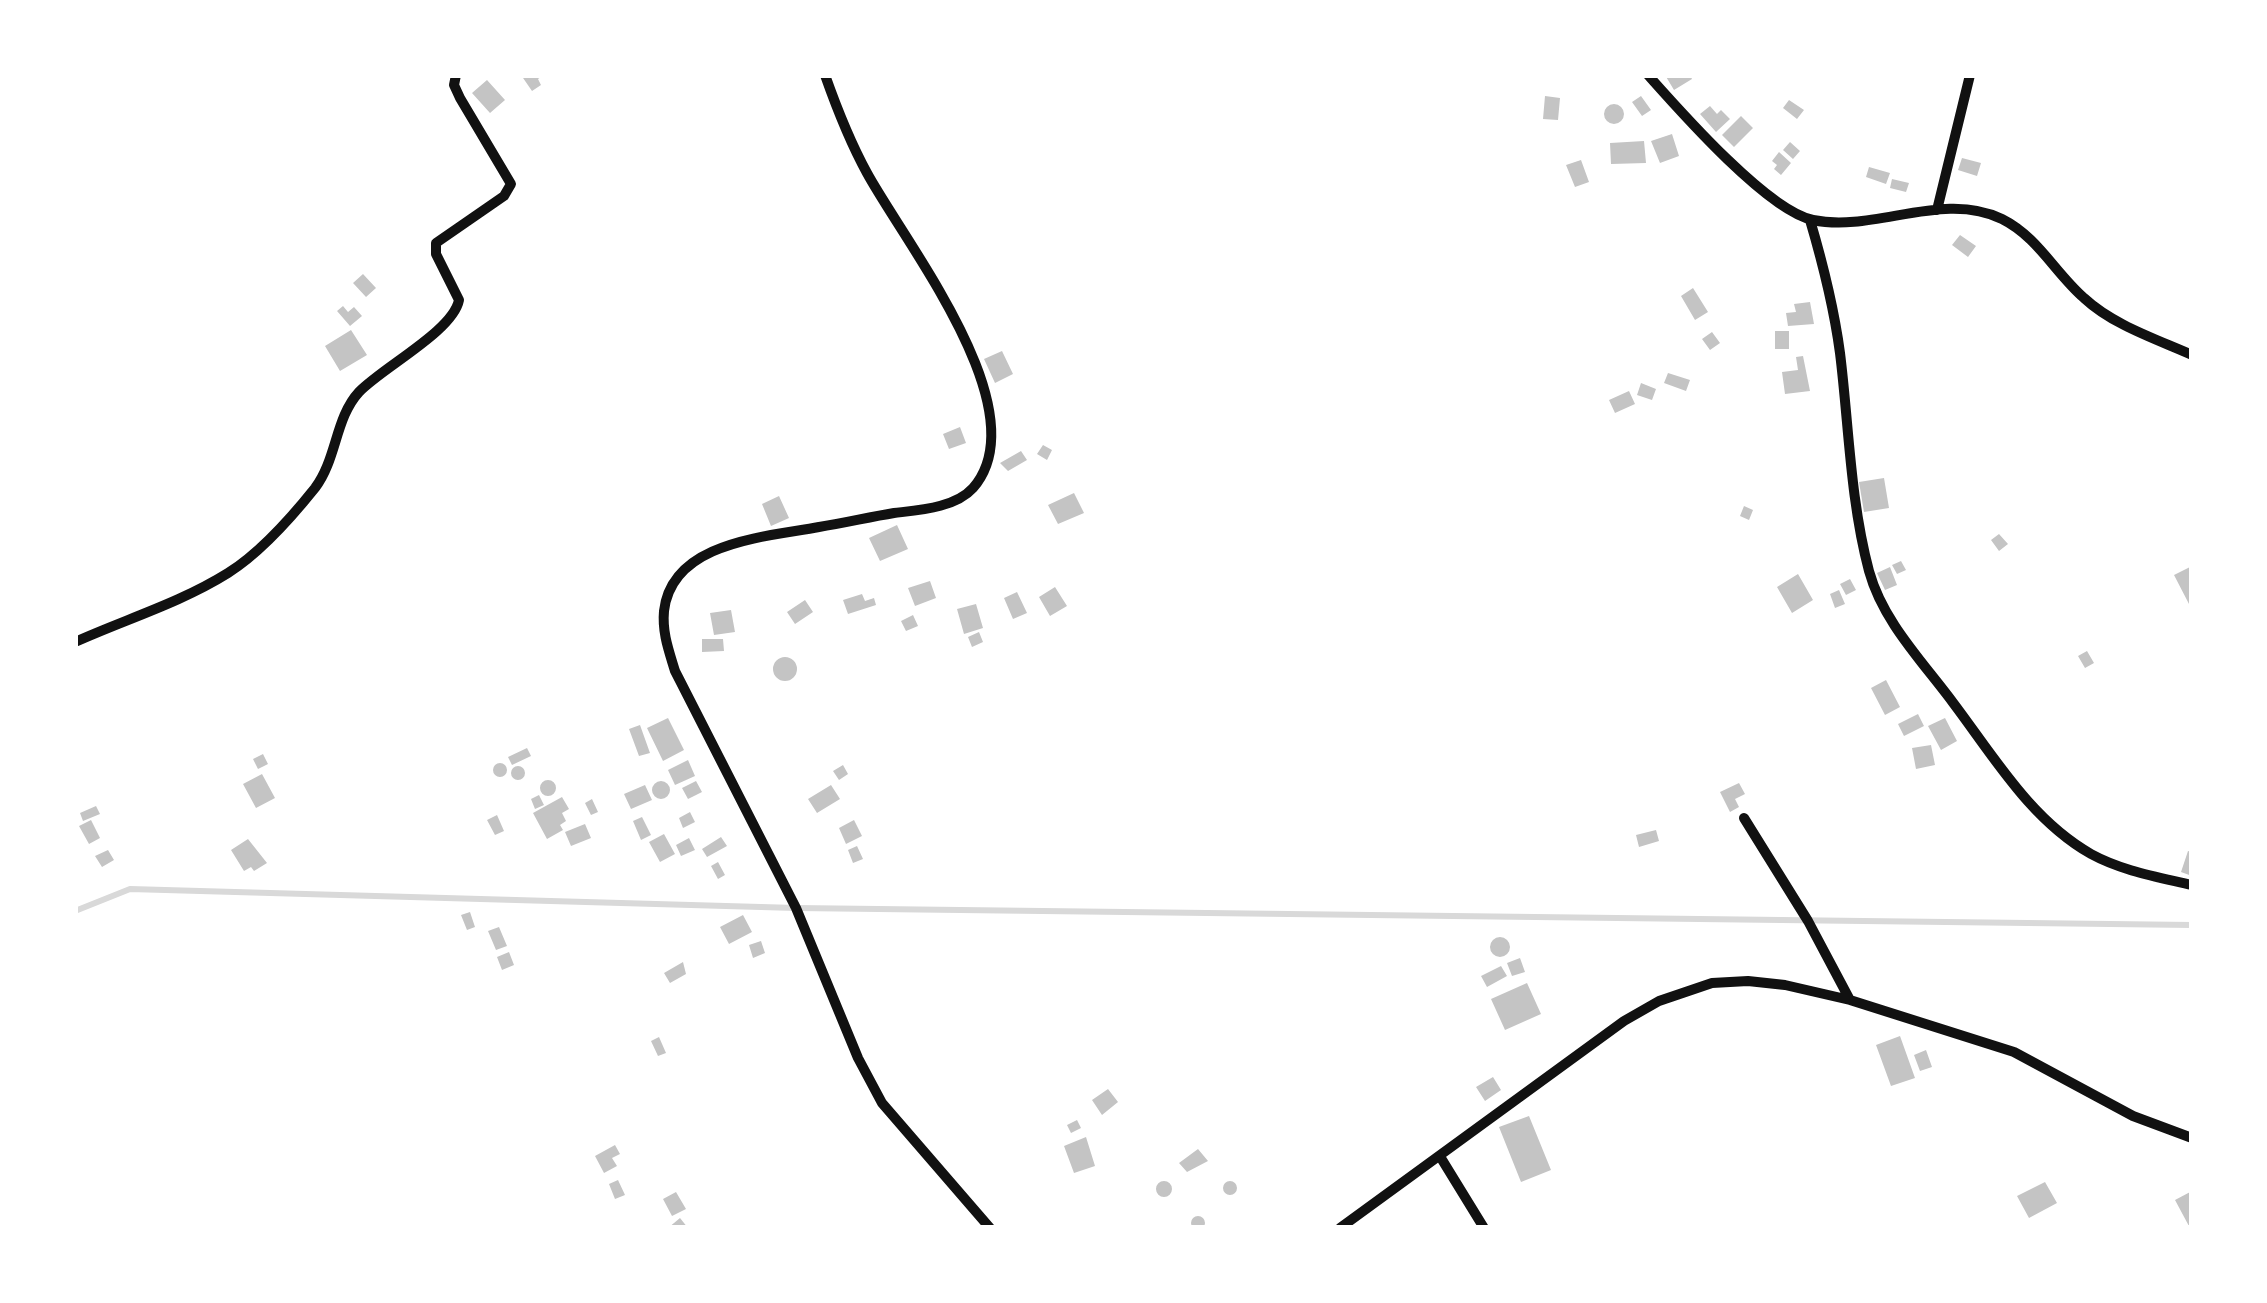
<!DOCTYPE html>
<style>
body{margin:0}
#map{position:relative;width:2267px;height:1303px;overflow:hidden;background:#fff;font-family:"PT Sans",sans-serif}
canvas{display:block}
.frame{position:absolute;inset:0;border:78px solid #fff;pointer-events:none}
</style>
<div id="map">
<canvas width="2267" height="1303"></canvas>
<div class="frame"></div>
</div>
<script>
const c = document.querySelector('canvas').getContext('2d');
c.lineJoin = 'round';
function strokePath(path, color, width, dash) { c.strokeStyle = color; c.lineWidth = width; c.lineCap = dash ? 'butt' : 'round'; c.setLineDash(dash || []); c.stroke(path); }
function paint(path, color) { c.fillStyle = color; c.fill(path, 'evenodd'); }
strokePath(new Path2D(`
 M75,911L130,889L796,908L2192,925`), '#d9d9d9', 6);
paint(new Path2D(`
 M521,75H544L538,79L541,85L532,91Z
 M1665,75H1690L1692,79L1674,90Z
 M487,80L505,100L490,113L472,93Z
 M1545,96L1560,98L1558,120L1543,119Z
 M1641,96L1651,110L1642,116L1632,102Z
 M1789,100L1804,110L1797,119L1783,108Z
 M1604 114a10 10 0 1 1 20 0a10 10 0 1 1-20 0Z
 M1710,106L1717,114L1721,110L1730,119L1716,132L1700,114Z
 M1741,116L1753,128L1734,147L1722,135Z
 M1672,134L1679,156L1660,163L1651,141Z
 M1644,141L1646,163L1611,164L1610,143Z
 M1790,142L1800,151L1793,159L1783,150Z
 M1779,152L1791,163L1781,175L1774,169L1777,165L1772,161Z
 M1962,158L1981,163L1977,176L1958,170Z
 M1581,160L1589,182L1575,187L1566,165Z
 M1869,167L1890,173L1886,184L1866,177Z
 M1892,179L1909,183L1906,192L1890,188Z
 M1960,235L1976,246L1968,257L1952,245Z
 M363,274L376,288L366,297L353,283Z
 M1693,288L1708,312L1695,320L1681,296Z
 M1810,302L1814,324L1788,326L1786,313L1796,312L1794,304Z
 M343,306L348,312L354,307L362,316L350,326L337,311Z
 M351,330L367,355L340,371L325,346Z
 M1775,331H1789V349H1775Z
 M1712,332L1720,343L1710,350L1702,339Z
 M1002,351L1013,374L995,383L984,359Z
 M1803,356L1810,391L1785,394L1782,372L1798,370L1796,357Z
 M1668,373L1690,380L1686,391L1664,383Z
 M1641,383L1656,389L1652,400L1637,395Z
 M1629,391L1635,404L1615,413L1609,400Z
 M960,427L966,443L949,449L943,434Z
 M1043,445L1052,450L1047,460L1037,454Z
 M1021,451L1027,460L1008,471L1000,463Z
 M1884,478L1889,508L1864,512L1859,482Z
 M1074,493L1084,513L1058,524L1048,505Z
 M779,496L789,518L771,526L762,504Z
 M1744,506L1753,510L1749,520L1740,516Z
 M897,525L908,549L880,561L869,538Z
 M1999,534L2008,544L1999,551L1991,540Z
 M1901,561L1906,570L1897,574L1892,565Z
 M2192,566V602L2189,604L2174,575Z
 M1890,567L1897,585L1885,590L1877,573Z
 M1798,574L1813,600L1792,613L1777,587Z
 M1850,579L1856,590L1846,595L1840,584Z
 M930,581L936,598L915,606L908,588Z
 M1055,587L1067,606L1050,616L1039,597Z
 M1839,590L1845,604L1835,608L1830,594Z
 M1017,592L1027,613L1013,619L1004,598Z
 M862,594L865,601L874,598L876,605L848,614L843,600Z
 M805,600L813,612L795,624L787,612Z
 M976,604L983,628L964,634L957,609Z
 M731,610L735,632L714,635L710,613Z
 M913,615L918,626L906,631L901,621Z
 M979,632L983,642L972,647L968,637Z
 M702,639H723L724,651L702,652Z
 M2087,651L2094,663L2085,668L2078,656Z
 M773 669a12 12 0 1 1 24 0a12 12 0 1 1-24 0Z
 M1886,680L1900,707L1885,715L1871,688Z
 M1918,714L1924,726L1904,736L1898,724Z
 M668,718L684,750L663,761L647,728Z
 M1945,718L1957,741L1941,750L1928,726Z
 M640,725L650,753L639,756L629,729Z
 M1931,745L1935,765L1916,769L1912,748Z
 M527,748L531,756L512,765L508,757Z
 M263,754L268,764L258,769L253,759Z
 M688,760L695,776L675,785L668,770Z
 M493 770a7 7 0 1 1 14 0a7 7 0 1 1-14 0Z
 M843,765L848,774L839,780L833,771Z
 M511 773a7 7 0 1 1 14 0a7 7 0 1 1-14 0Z
 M262,774L275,798L256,808L243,784Z
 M540 788a8 8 0 1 1 16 0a8 8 0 1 1-16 0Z
 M696,781L702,792L688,799L682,788Z
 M652 790a9 9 0 1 1 18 0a9 9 0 1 1-18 0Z
 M1739,783L1745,794L1735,799L1739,807L1730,812L1720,792Z
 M645,785L652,800L631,809L624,794Z
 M831,785L840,799L817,813L808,799Z
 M539,795L544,805L535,809L531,799Z
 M562,797L569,809L562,813L566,821L560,825L563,830L547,839L533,813Z
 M592,799L598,812L591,815L585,803Z
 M96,806L100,814L83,821L80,813Z
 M690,812L695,822L683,828L679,818Z
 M497,815L504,831L495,835L487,820Z
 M642,817L651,835L641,840L633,821Z
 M91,820L100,838L89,844L79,826Z
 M854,820L862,836L846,844L839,828Z
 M585,824L591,838L571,846L565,832Z
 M1656,830L1659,841L1639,847L1636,835Z
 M664,834L675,854L660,862L649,842Z
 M721,837L727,846L707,857L702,849Z
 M689,838L695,850L681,856L676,845Z
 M248,839L267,863L254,871L251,867L244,871L231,850Z
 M857,846L863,859L853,863L848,850Z
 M108,850L114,860L102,867L95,856Z
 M2188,851L2192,852V876L2181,872Z
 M718,862L725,875L718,879L711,866Z
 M470,912L475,927L467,930L461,915Z
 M743,915L752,932L729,944L720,927Z
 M499,927L507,946L496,950L488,931Z
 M1490 947a10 10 0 1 1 20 0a10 10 0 1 1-20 0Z
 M761,941L765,953L753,958L749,945Z
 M509,952L514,965L502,970L497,957Z
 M1520,958L1525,972L1512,976L1507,963Z
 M683,962L686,974L670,983L664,973Z
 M1501,966L1507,976L1487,987L1481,976Z
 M1527,983L1541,1014L1505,1030L1491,999Z
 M1900,1036L1915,1078L1891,1086L1876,1045Z
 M659,1037L666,1053L658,1056L651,1041Z
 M1926,1050L1932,1067L1920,1071L1914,1055Z
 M1493,1077L1501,1090L1485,1101L1476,1087Z
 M1108,1089L1118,1102L1102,1115L1092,1100Z
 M1529,1116L1551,1170L1521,1182L1499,1127Z
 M1077,1120L1081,1128L1071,1133L1067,1125Z
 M1086,1137L1095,1166L1074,1173L1064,1146Z
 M615,1145L620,1154L612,1158L617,1166L604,1173L595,1156Z
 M1198,1149L1208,1161L1187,1172L1179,1163Z
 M618,1180L625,1195L615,1199L609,1184Z
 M1223 1188a7 7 0 1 1 14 0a7 7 0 1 1-14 0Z
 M1156 1189a8 8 0 1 1 16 0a8 8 0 1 1-16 0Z
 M2045,1182L2057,1203L2029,1218L2017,1196Z
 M2192,1191V1228H2190L2175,1200Z
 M676,1192L686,1209L672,1216L663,1199Z
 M1191 1223a7 7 0 1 1 14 0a7 7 0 1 1-14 0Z
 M680,1218L688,1228H668Z`), '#c4c4c4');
strokePath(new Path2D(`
 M825,75C837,109 850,142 867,173C905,243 1040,411 973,488C955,508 919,510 894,513C869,517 845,523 819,527C767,537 672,541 664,611C662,633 669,651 675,671L796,908L858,1058L882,1103L990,1228
 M1648,75C1680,111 1768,211 1813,220C1874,233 1943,190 2002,219C2038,237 2055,273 2084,298C2113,325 2156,339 2192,355
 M1937,210L1970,75
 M1810,220C1823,264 1834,308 1840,353C1849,426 1850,499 1869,571C1883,622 1923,662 1954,704C1994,757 2031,820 2091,854C2122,871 2158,877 2192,885
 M75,642C126,619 180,603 228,573C260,553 291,518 315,488C337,459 335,418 359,392C383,367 453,331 459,300L436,254V243L504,196L511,184L460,98L454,85L456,75
 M1744,818L1808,921L1850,1000
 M1441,1158L1484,1228
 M1340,1228L1624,1021L1659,1001L1712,983L1748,981L1785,985L1850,1000L2014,1052L2133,1116L2192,1138`), '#111', 10);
</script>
